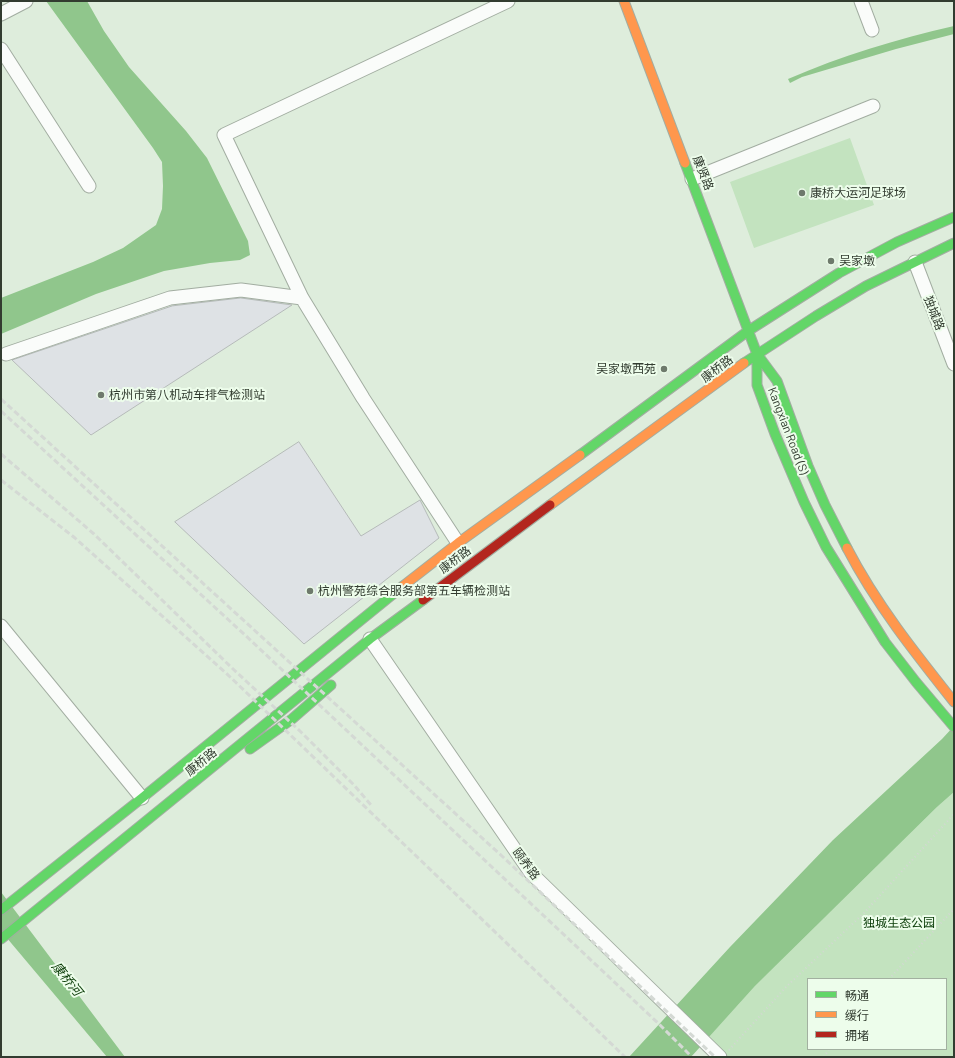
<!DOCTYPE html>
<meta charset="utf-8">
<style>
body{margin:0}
#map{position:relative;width:955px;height:1058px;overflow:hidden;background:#deeddc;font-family:Barlow,"Noto Sans SC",sans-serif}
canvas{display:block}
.frame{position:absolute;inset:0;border:2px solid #323c30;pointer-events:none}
.legend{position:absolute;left:807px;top:978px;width:140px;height:72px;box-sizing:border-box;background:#edfdeb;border:1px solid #a2b0a0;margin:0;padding:5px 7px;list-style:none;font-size:12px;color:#323c30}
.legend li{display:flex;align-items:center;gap:8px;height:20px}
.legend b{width:20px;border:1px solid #a2b0a0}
</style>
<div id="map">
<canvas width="955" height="1058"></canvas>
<div class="frame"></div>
<ul class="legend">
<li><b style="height:5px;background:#63d668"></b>畅通</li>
<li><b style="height:5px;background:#ff974d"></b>缓行</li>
<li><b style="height:5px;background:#b3261e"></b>拥堵</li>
</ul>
</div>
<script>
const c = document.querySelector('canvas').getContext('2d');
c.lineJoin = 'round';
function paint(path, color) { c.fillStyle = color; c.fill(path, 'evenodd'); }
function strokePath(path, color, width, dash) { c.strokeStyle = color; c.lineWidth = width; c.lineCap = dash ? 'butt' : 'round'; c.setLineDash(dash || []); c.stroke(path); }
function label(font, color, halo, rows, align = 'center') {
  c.font = font + ' Barlow,"Noto Sans SC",sans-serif'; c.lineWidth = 4; c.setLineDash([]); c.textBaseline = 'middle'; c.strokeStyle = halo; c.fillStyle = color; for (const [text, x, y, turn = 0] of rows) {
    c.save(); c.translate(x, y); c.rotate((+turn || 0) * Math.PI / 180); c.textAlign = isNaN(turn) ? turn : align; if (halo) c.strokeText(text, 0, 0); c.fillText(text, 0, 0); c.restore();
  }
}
paint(new Path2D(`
 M850,138L874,205L754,248L730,182Z
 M954,792V1057H727L708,1038L755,986L937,807ZM808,979H946V1049H808Z`), '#c3e3bf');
paint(new Path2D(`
 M46,1H87L104,31L129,67L186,131L207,158L248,241L250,255L240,260L210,263L164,271L96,294L1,334V298L93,262L123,248L156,225L162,209L163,186L162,162L153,148Z
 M954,26V34L896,49L802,77L790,83L788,79C841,56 897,39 954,26Z
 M954,726V792L937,807L755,986L691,1057H629L730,947L833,840L942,739Z
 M1,892L125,1057H107L1,931Z`), '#90c68c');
const building = new Path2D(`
 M241,298L292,305L91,435L12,360L172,306Z
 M299,442L361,536L420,500L439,538L304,644L175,522Z`);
paint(building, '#dee2e5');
strokePath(building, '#b5bab9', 1);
const street = new Path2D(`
 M861,1L872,30
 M1,14L26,1
 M1,49L89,186
 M692,179L873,106
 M915,262L954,364
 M6,354L170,298L241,290L302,298
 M458,543L363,398L302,298L224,135L508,1
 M1,626L142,798
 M370,639L531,873L720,1057`);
const fast = new Path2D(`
 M685,163L757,354L777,381L808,466L825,505L847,548
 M757,354V385L775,434L804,502L826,547L885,642L916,682L954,727
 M744,363L816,316L866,286L954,243
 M580,455L748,331L839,273L897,242L954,217
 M250,749L292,719L331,685
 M1,910L142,798L403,586
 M1,939L370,639L423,600`);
const slow = new Path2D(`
 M624,1L685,163
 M550,505L744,363
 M847,548C876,604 915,653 954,702
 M403,586L458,543L580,455`);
const jam = new Path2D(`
 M423,600L550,505`);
strokePath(street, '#a2ada1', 15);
strokePath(fast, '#a2ada1', 11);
strokePath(slow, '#a2ada1', 11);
strokePath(jam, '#a2ada1', 11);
strokePath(new Path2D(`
 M889,979L954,909
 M729,1050L786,987L864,913L954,814
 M824,1057L829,1049`), '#d3d8d3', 2, [1, 3]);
strokePath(street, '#fafcfa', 13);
strokePath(fast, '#63d668', 9);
strokePath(slow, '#ff974d', 9);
strokePath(jam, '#b3261e', 9);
strokePath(new Path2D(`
 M1,399L503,857L715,1057
 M1,411L245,635L659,1024L692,1057
 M1,454L94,534L232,668L302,733L354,785L371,805
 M1,480L75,538L226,673L625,1057`), '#d4d9d4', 3, [6, 3]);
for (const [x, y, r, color] of [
 [802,193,4,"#6e7a6c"],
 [831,261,4,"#6e7a6c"],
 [664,369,4,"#6e7a6c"],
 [101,395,4,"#6e7a6c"],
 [310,591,4,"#6e7a6c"]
]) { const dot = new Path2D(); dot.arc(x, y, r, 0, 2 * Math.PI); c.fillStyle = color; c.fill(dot); strokePath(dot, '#edfdeb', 1.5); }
label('12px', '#323c30', '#edfdeb', [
 ["康贤路",703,173,69],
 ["独城路",934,313,69],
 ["康桥路",717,369,-37],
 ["Kangxian Road (S)",788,431,69],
 ["康桥路",455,560,-37],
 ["康桥路",201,762,-39],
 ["颐养路",526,864,53]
]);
label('12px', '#323c30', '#edfdeb', [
 ["康桥大运河足球场",810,193],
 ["吴家墩",839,261],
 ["吴家墩西苑",656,369,"right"],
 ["杭州市第八机动车排气检测站",109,395],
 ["杭州警苑综合服务部第五车辆检测站",318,591]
], 'left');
label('12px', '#053803', '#edfdeb', [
 ["独城生态公园",899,923]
]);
label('italic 13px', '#0b3c08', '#edfdeb', [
 ["康桥河",67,979,51]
]);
</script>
